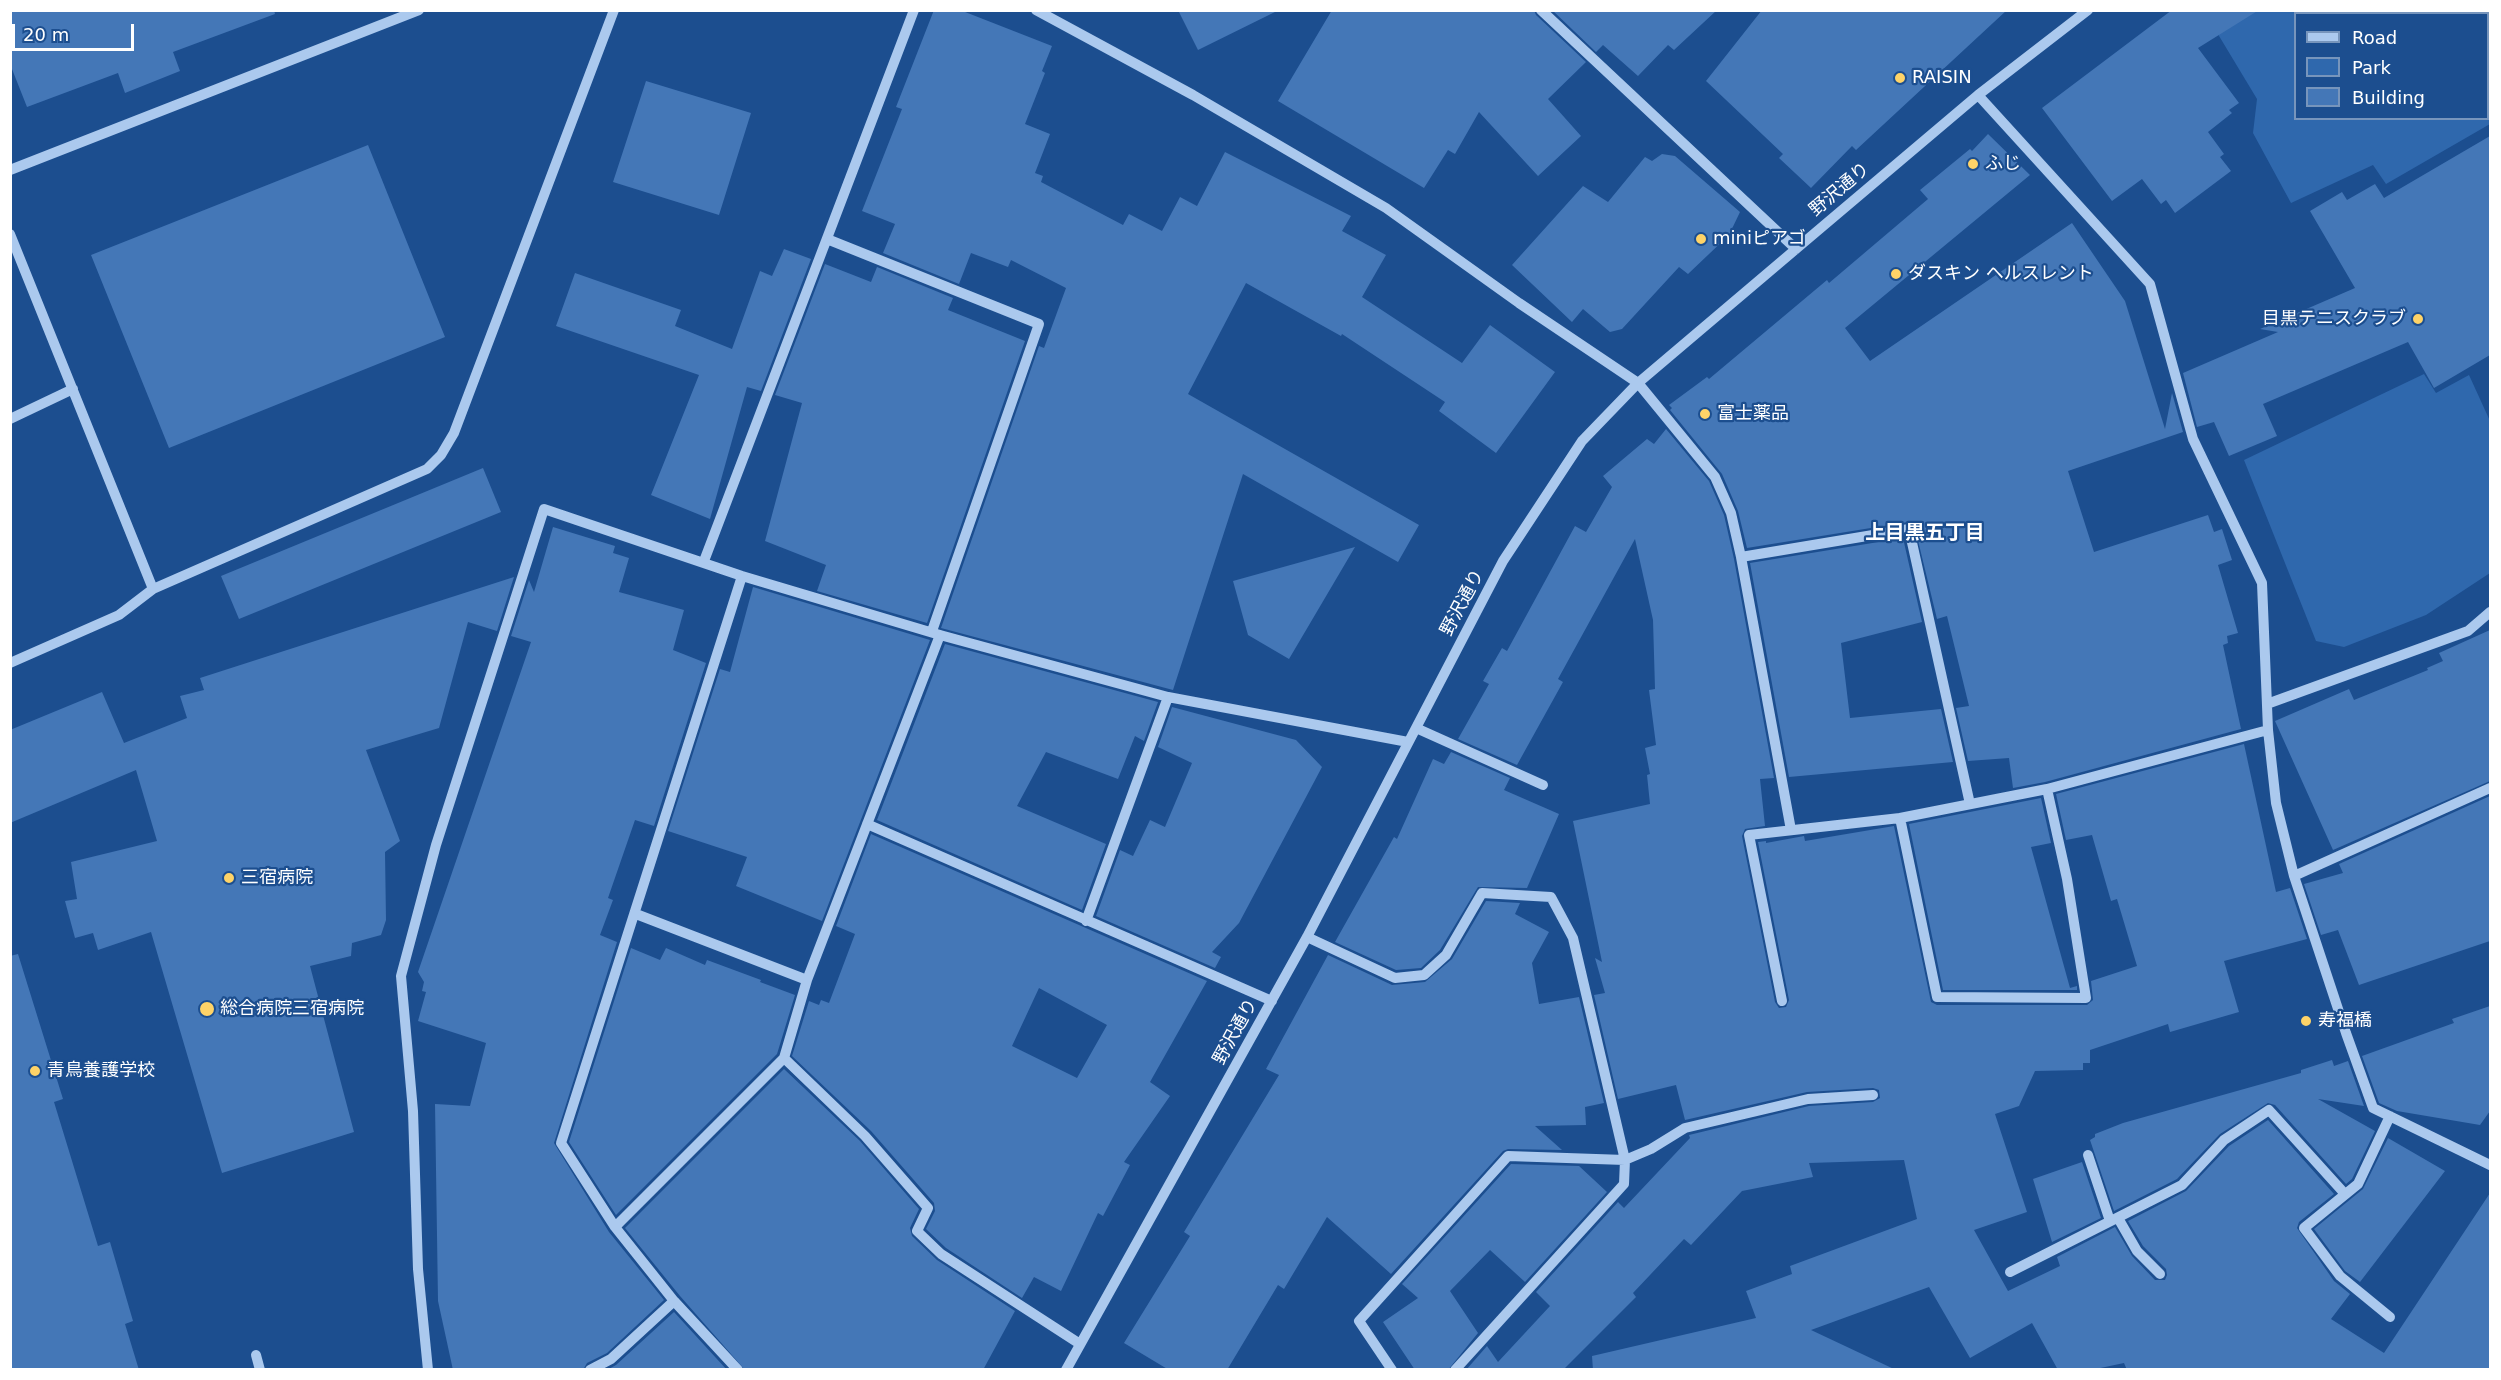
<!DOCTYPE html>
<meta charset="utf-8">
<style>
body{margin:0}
#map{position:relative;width:2501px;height:1380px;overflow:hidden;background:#1c4e8f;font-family:"DejaVu Sans",sans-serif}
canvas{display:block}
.frame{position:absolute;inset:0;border:12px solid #fff;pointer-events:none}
.legend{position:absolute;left:2294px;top:12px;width:195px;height:108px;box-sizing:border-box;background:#1c4e8f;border:2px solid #7795bc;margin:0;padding:8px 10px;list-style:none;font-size:18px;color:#fff}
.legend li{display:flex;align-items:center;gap:12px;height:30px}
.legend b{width:30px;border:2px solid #7795bc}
.scale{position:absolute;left:12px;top:24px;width:122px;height:27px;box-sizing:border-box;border:3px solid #fff;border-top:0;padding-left:8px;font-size:18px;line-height:21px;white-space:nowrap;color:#fff;-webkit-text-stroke:4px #1c4e8f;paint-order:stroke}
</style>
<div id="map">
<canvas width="2501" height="1380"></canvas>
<div class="frame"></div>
<ul class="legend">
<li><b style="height:8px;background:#abc9ee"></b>Road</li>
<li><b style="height:16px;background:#2f68ad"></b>Park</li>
<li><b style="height:16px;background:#4477b7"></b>Building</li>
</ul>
<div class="scale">20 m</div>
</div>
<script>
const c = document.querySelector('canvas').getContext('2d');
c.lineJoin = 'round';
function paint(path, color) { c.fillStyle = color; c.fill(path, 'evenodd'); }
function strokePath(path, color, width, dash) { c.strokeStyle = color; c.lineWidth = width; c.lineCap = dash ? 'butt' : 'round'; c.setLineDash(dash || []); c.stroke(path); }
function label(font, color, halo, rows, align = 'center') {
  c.font = font + ' "DejaVu Sans","Noto Sans JP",sans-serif'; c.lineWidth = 4.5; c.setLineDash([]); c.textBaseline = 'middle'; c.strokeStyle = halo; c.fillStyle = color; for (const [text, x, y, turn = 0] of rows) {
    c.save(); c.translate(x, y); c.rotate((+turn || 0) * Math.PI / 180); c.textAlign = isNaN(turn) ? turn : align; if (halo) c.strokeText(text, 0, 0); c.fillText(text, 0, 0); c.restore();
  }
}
paint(new Path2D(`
 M2355,10L2490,11V97L2488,99V14L2350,13Z
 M2204,11H2301L2303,13L2296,14V118H2488V103L2490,108V124L2386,184L2373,165L2291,203L2253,133L2257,99Z
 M2424,374L2436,393L2469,375L2490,421V573L2426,615L2344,647L2316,641L2244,460Z`), '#2f68ad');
paint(new Path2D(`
 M10,10H274L275,14L173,52L180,71L125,93L118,73L27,107L10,64Z
 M934,10H960L1052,46L1042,71L1045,73L1025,124L1050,134L1035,173L1043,176L1041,182L1123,225L1129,214L1162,231L1180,197L1197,206L1225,152L1351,216L1342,231L1386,255L1362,297L1462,363L1490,325L1555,372L1496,453L1439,411L1445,402L1342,334L1341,336L1246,283L1188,394L1419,525L1398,562L1243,474L1173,690L941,628L1039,346L1044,348L1066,288L1011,260L1008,267L971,253L959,284L883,253L895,224L862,211L902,109L896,107Z
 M1178,10H1279L1198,50Z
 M1332,10H1534L1536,15L1586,62L1548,99L1581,136L1538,176L1479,112L1455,154L1448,150L1424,188L1278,101Z
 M1552,10H1717L1674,50L1668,45L1638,76L1603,45L1596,52Z
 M1762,10H2007L1856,150L1852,146L1811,188L1779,158L1783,154L1706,81Z
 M2172,10H2259L2198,48L2239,103L2229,110L2232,113L2208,132L2224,154L2220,157L2231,171L2175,213L2166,200L2161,204L2142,179L2112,201L2042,108Z
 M646,81L751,113L719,215L613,182Z
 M1988,134L2030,175L1845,328L1870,361L2072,223L2125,301L2165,429L2172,393L2183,432L2068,471L2094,552L2208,515L2214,532L2222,529L2232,560L2218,565L2238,633L2227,636L2228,643L2223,645L2241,729L2045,782L2013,788L2009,758L1968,761L1956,708L1969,706L1947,616L1937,619L1914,524L1908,522L1747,548L1738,511L1722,474L1670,410L1672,408L1669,405L1707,377L1709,379L1827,280L1829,283L1928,199L1920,190L1970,149L1972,151Z
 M2490,136V355L2434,388L2408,342L2263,404L2277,436L2229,456L2214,422L2197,427L2183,373L2278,332L2260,329L2355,288L2310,211L2342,192L2347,200L2375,184L2384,198Z
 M368,145L445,337L169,448L91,255Z
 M1662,154L1675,156L1740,212L1729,235L1688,274L1679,267L1622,329L1610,332L1583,309L1572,322L1512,265L1583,186L1608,202L1645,157L1652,161Z
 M784,249L811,259L761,391L747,387L710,519L651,495L699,375L556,326L575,273L681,310L675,326L732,349L760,271L772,276Z
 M825,264L871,282L877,267L953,298L948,310L1025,341L927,623L817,591L826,565L765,541L802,403L775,395Z
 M1666,429L1709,481L1724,515L1734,559L1774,778L1760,779L1765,826L1745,829L1742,836L1775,1002L1779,1008L1786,1007L1789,1000L1758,842L1766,841V843L1804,836L1805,841L1894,826L1931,1002L1937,1005H2087L2093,1000L2091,981L2137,966L2117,899L2111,901L2092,835L2066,840L2056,794L2244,744L2276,892L2290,888L2307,939L2224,961L2239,1012L2170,1032L2168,1024L2090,1050V1063H2083V1070L2035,1071L2019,1106L1995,1114L2027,1212L1974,1230L2008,1291L2060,1266L2057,1257L2115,1227L2132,1256L2155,1280H2165L2167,1275L2166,1269L2143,1246L2128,1221L2186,1191L2229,1146L2268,1120L2334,1194L2299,1222L2297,1228L2334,1281L2350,1294L2331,1319L2384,1353L2490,1193V1370H2127L2124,1363L2091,1370H2058L2032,1323L1970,1358L1929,1287L1811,1330L1896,1370H1593L1592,1356L1756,1318L1746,1291L1792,1274L1790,1266L1917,1219L1904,1160L1809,1163L1813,1177L1742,1191L1691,1245L1684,1239L1633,1293L1636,1297L1563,1370H1466L1487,1346L1498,1362L1550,1306L1536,1292L1618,1202L1624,1208L1690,1138L1689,1135L1809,1106L1873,1102L1880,1098L1879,1090L1873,1088L1807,1092L1685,1120L1676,1085L1618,1099L1594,995L1605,993L1595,958L1602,962L1573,821L1650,804L1647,775L1650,774L1645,748L1656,745L1649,690L1655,689L1653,620L1635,539L1558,679L1563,682L1517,765L1458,739L1489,684L1483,681L1502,648L1507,651L1575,526L1586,532L1612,487L1603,476L1647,439L1654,444Z
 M483,468L501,512L239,619L221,576Z
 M553,527L615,546L613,553L629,558L619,592L684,610L673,650L706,663L654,826L635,820L608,898L613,900L600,935L617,942L554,1143L609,1232L664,1300L607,1353L587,1363L583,1370H453L438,1301L435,1104L470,1106L486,1043L418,1021L426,992L422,991L424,982L418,972L531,642L511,636L529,580L534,592Z
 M1903,538L1922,622L1841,643L1850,718L1941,709L1953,762L1789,777L1750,563Z
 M1355,547L1289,659L1248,635L1233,581Z
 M514,577L497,631L468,622L439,728L366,750L400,841L385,852L386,920L381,935L352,943L351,956L310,966L354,1132L222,1173L151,932L98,950L93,933L75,938L65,901L77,899L71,862L157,841L136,770L10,823V730L102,692L124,743L187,718L180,696L204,690L200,678Z
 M753,587L930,640L822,921L736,886L747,857L668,831L720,669L730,672Z
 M2490,630V781L2333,850L2275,721L2349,689L2354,700L2428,670L2427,668L2443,661L2439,653Z
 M945,644L1158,702L1144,741L1135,736L1118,779L1046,752L1017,806L1106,844L1082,910L877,820Z
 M1172,707L1296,740L1322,767L1239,923L1212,952L1221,957L1215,968L1096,916L1120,850L1133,856L1150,820L1165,827L1192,763L1158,747Z
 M1451,752L1510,778L1504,790L1559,814L1527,888L1478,887L1440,950L1421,968L1396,970L1335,942L1394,837L1397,839L1433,759L1444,764Z
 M2490,796V941L2359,985L2338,930L2321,935L2304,884L2343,873L2339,864Z
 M2041,798L2051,843L2031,847L2070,988L2077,986V990H1943L1909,824Z
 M871,834L1207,981L1150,1082L1170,1096L1124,1162L1130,1165L1103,1216L1098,1213L1061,1291L1034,1277L1022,1298L946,1248L926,1229L935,1211L934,1203L871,1131L792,1056L809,1001L819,1005L821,1000L829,1003L855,934L836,926ZM1039,988L1107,1025L1077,1078L1012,1046Z
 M1486,901L1520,903L1515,914L1549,932L1532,963L1539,1004L1579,997L1604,1103L1585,1107L1586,1125L1535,1126L1562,1150L1508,1149L1503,1151L1391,1274L1327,1217L1284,1289L1278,1285L1227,1370H1169L1124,1343L1190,1236L1184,1232L1279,1075L1266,1069L1328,955L1392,985L1425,982L1452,959Z
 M631,948L660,960L666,948L705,965L707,960L761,980L760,982L795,995L777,1054L616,1215L569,1142Z
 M18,954L63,1099L54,1102L98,1246L110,1242L133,1321L125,1324L139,1370H10V956Z
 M2490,1006V1111L2480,1125L2397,1111L2379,1103L2362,1056L2454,1023L2452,1019Z
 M2332,1060L2334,1066L2348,1061L2364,1106L2318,1099L2375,1131L2352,1179L2346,1184L2275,1105L2268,1103L2220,1134L2177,1179L2114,1211L2090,1140L2095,1137V1134L2123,1123L2301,1073V1070Z
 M784,1069L860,1141L919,1209L910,1228L912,1236L937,1260L1015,1311L983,1370H745L680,1296L625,1228Z
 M2388,1138L2445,1171L2360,1282L2345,1271L2314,1229L2363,1189Z
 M2082,1162L2101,1218L2052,1242L2033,1179Z
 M1511,1164L1579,1166L1607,1192L1525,1282L1490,1250L1450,1291L1478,1333L1448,1370H1415L1383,1322L1418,1298L1402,1284Z
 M674,1312L727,1370H607L616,1365Z`), '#4477b7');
strokePath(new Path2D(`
 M1036,10L1193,95L1386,208L1519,303L1638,383L1715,477L1731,513L1741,557L1909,529L1970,804
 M1541,10L1796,249
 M1978,95L2150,284L2193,439L2262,583L2268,730L2276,803L2294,876L2346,1033L2373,1108L2490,1165
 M10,170L419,10
 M10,234L153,589
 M827,239L1039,324L932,631
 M10,419L73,389
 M1741,557L1791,830
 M704,561L914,10
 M10,663L119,615L153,589L427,469L441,455L454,433L614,10
 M2267,704L2468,631L2490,612
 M1416,728L1543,785
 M1900,818L1937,997L2086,998L2067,879L2047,789
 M867,824L1272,1001
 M2294,876L2490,788
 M636,914L807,980
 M1086,921L1168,697
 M1307,937L1395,978L1424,975L1446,955L1482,893L1551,897L1573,938L1625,1160L1624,1184L1455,1370
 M1782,1001L1749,835L1900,818L2047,789L2268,730
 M784,1058L865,1136L928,1208L917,1231L941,1254L1080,1344
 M2390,1116L2358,1184L2304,1228L2340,1276L2390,1317
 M2088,1155L2110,1221
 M2118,1218L2137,1251L2160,1274
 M615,1227L784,1058L807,980L940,635
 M2010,1272L2182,1185L2224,1140L2269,1110L2345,1194
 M256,1355L260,1370
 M428,1370L418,1269L413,1111L401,976L436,845L544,509L742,576L940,635L1168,697L1408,742
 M590,1370L611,1359L674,1301
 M738,1370L674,1301L615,1227L561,1143L742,576
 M1066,1370L1307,937L1503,561L1582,441L1638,383L1796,249L1978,95L2088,10
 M1392,1370L1359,1321L1508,1156L1625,1160L1651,1149L1685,1128L1808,1099L1873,1095`), '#abc9ee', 10);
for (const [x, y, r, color] of [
 [1900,78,6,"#fed368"],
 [1973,164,6,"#fed368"],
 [1701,239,6,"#fed368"],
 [1896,274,6,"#fed368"],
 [2418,319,6,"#fed368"],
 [1705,414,6,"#fed368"],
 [229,878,6,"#fed368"],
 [207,1009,8,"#fed368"],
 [2306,1021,6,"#fed368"],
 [35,1071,6,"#fed368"]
]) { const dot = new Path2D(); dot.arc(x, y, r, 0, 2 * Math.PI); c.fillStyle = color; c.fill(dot); strokePath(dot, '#1c4e8f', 2); }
label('18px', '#fff', '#1c4e8f', [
 ["RAISIN",1912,78],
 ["ふじ",1985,164],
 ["miniピアゴ",1713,239],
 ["ダスキン ヘルスレント",1908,274],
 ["目黒テニスクラブ",2406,319,"right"],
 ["富士薬品",1717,414],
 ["三宿病院",241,878],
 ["総合病院三宿病院",220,1009],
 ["寿福橋",2318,1021],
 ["青鳥養護学校",47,1071]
], 'left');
label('18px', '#fff', '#1c4e8f', [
 ["野沢通り",1840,190,-40],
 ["野沢通り",1463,603,-62],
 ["野沢通り",1236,1032,-61]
]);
label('bold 20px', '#fff', '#1c4e8f', [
 ["上目黒五丁目",1925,534]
]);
</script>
